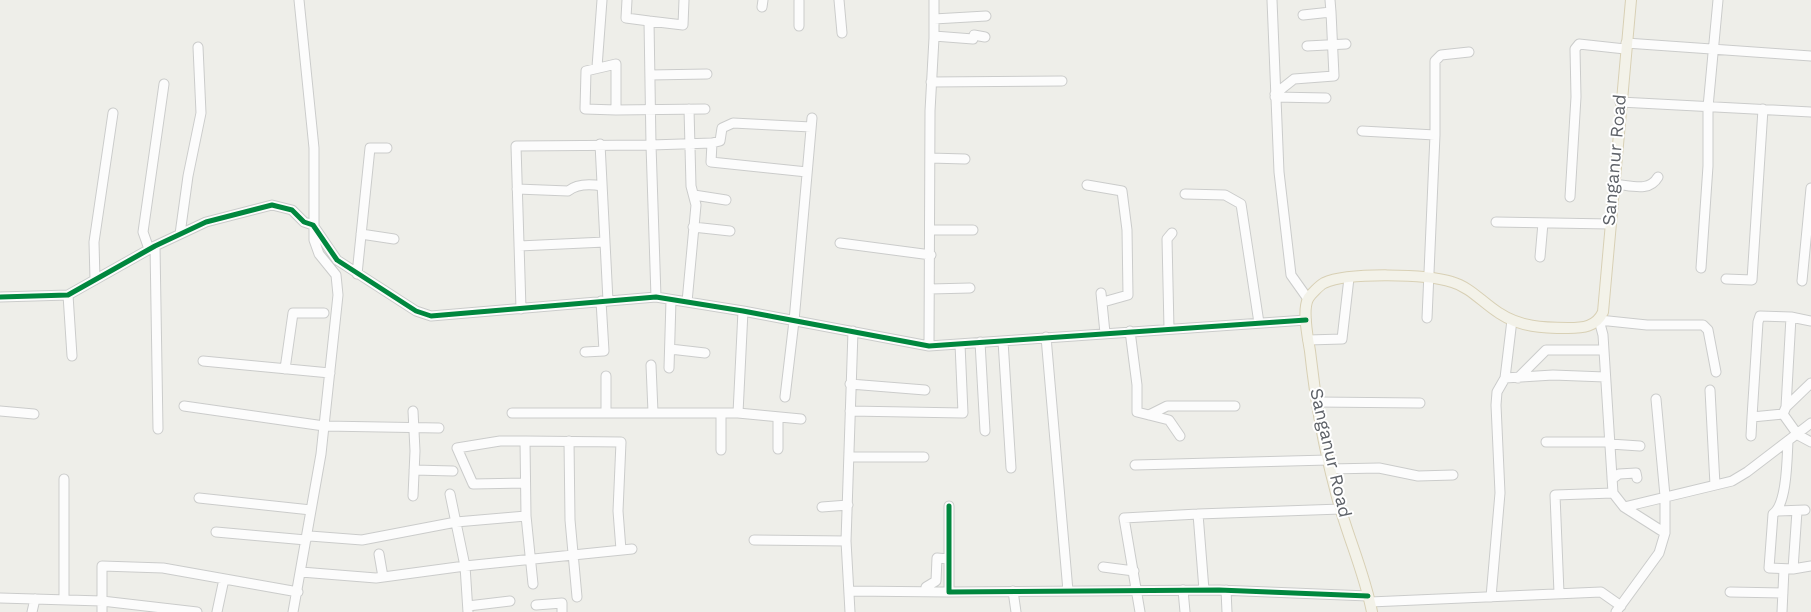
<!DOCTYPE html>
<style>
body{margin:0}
canvas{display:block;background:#eeeee9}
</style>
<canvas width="1811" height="612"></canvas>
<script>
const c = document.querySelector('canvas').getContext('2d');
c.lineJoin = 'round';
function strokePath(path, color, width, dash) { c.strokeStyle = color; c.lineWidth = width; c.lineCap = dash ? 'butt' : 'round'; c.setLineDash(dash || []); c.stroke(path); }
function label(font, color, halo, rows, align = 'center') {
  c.font = font + ' "Work Sans",sans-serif'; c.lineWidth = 4; c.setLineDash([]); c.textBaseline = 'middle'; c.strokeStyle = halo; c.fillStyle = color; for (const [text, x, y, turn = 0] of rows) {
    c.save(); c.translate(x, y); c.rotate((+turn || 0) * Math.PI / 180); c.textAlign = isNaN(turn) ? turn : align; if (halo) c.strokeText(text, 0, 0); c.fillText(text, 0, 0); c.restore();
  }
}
const minor = new Path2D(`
 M627,0L626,18L649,21
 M684,0L683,25L649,21L651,145L712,143L711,162L807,172
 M839,0L842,33
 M1272,0L1279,172L1291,275L1308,299
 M1330,0L1331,12
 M762,7L763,0
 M934,19L986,16
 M799,26V1
 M934,36L973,39L974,35L985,37
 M1626,43L1811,56
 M1307,46L1346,44
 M597,67L602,0
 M650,75L707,74
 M931,82L1062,81
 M1275,94L1294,79L1334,76L1331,12L1303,15
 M1275,97L1326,98
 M1620,102L1811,112
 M616,110V64L586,71L585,109L616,110L705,109
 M1362,131L1435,135L1427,318
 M1435,135V61L1441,55L1469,52
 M712,143L720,141L722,128L733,123L811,127
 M600,144L608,301
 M930,158L965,159
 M1613,184C1630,185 1649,193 1658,177
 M1087,185L1122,191L1127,230L1128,295L1103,302
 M517,189L568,191C578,183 591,184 602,186
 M1185,194L1225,195L1241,204L1259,323
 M694,195L726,200
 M1570,197L1576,97L1575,49L1579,44L1625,49
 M1496,222L1610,224
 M693,227L730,231
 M931,230H973
 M180,234L188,176L201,113L198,47
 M361,234L394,239
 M840,243L931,255
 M155,246L158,429
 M519,246L605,242
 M149,249L143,232L164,84
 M1540,257L1543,223
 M1701,268L1708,166V107L1718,0
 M357,274L370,148H387
 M1726,279L1752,280L1763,109
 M95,280L94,242L113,113
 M1802,281L1811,188
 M930,289L970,288
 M1101,293L1105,333
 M68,295L72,356
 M0,297L68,295L155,246L206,222L272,205L292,210L304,222L313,225L337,260L416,311L431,316L656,297L743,311L929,346L1306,320
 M687,302L696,205L691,186L689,109
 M521,309L516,146L651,145L656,297
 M743,311L738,413L801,419
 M1169,329L1167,239L1172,233
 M1130,331L1137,385V412L1169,420L1180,436
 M1046,337L1068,591
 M1308,340L1342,339L1349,278
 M1003,341L1011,468
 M980,342L985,431
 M929,346L930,111L934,38V0
 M670,349L705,353
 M585,352L604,351L601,301
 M203,361L330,373
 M651,365L653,412
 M669,368L671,300
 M285,369L293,313H324
 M606,376V412
 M1505,378L1553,375L1605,377
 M1518,378L1546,350H1604
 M1811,383L1786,407L1783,414L1798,435L1811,442
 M850,384L925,390
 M1710,390L1715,485
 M785,397L794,321L812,118
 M1656,399L1665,496V533
 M1317,402L1420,403
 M184,406L324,426L439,428
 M1786,407L1791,317L1811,321
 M0,411L34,414
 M413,411L415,451L413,496
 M850,411L963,413L960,344
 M512,413H738
 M1783,414L1752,417L1758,322L1760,316L1791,317
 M1149,415L1167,406H1235
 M1751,436L1752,417
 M525,441H500L457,448L473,484L525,483
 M569,441L570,520L577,597
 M1788,441C1787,459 1787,504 1773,514L1769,568L1793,569L1811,566
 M1546,442H1610
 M1610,444L1640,446
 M778,449V417
 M721,450V413
 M850,457H924
 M1135,465L1328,460
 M1330,469L1379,468L1418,476L1453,475
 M414,470L453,471
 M1612,479L1619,474L1636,473L1637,478
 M199,498L311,510
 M949,506V592L1219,590L1368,596
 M822,507L848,505
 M1624,507L1732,481L1747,472L1811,423
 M1778,511L1805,510
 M216,532L306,540L307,536H310L362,540L456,522L526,516
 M754,540L846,541
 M379,554L383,577
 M1103,567L1134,571
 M1793,569L1797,511
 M301,572L376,578L465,566L450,494
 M533,584L526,516L525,441L621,442L618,511L621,550
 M926,587L936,581L937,558L949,559
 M1183,590L1185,612
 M1204,590L1198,514L1341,509
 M1226,590L1227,612
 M849,591L949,592
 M1013,591L1016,612
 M1730,592L1783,593
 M1559,593L1555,495L1613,493
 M1491,597L1500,493L1496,405L1497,392L1505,378L1512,320
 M0,598L102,601V612
 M64,600V479
 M1370,602L1601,592L1621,606
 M536,605L562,603V612
 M468,606L510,601
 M32,612L35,599
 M197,612L102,601V566L163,568L298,592
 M217,612L224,579
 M293,612L321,454L338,295L336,275L319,254L314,240V148L299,0
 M468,612L465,566L632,549
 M850,612L846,541L853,331
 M1140,612L1124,518L1198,514
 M1616,612L1659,553L1665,533L1624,507L1613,493L1603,335L1599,320L1647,325H1703L1708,330L1716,372
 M1782,612L1784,569`);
const major = new Path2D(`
 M1372,612C1364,570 1345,531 1335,489C1323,444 1315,397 1310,351C1308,338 1302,311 1308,299C1310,295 1320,285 1324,283C1348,272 1427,274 1452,282C1470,287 1483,303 1499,313C1520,327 1543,328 1568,328C1583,328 1596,327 1603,312L1631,0`);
strokePath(minor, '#cbcccb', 11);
strokePath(major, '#d8d0b5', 12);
strokePath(minor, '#fcfcfc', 9);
strokePath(major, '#f3f2e9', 10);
strokePath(new Path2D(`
 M0,297L68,295L155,246L206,222L272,205L292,210L304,222L313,225L337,260L416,311L431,316L656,297L743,311L929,346L1306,320
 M949,506V592L1219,590L1368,596`), '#00873e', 5);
label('18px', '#5e6268', '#fff', [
 ["Sanganur Road",1615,160,-85],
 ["Sanganur Road",1330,453,77]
]);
</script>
